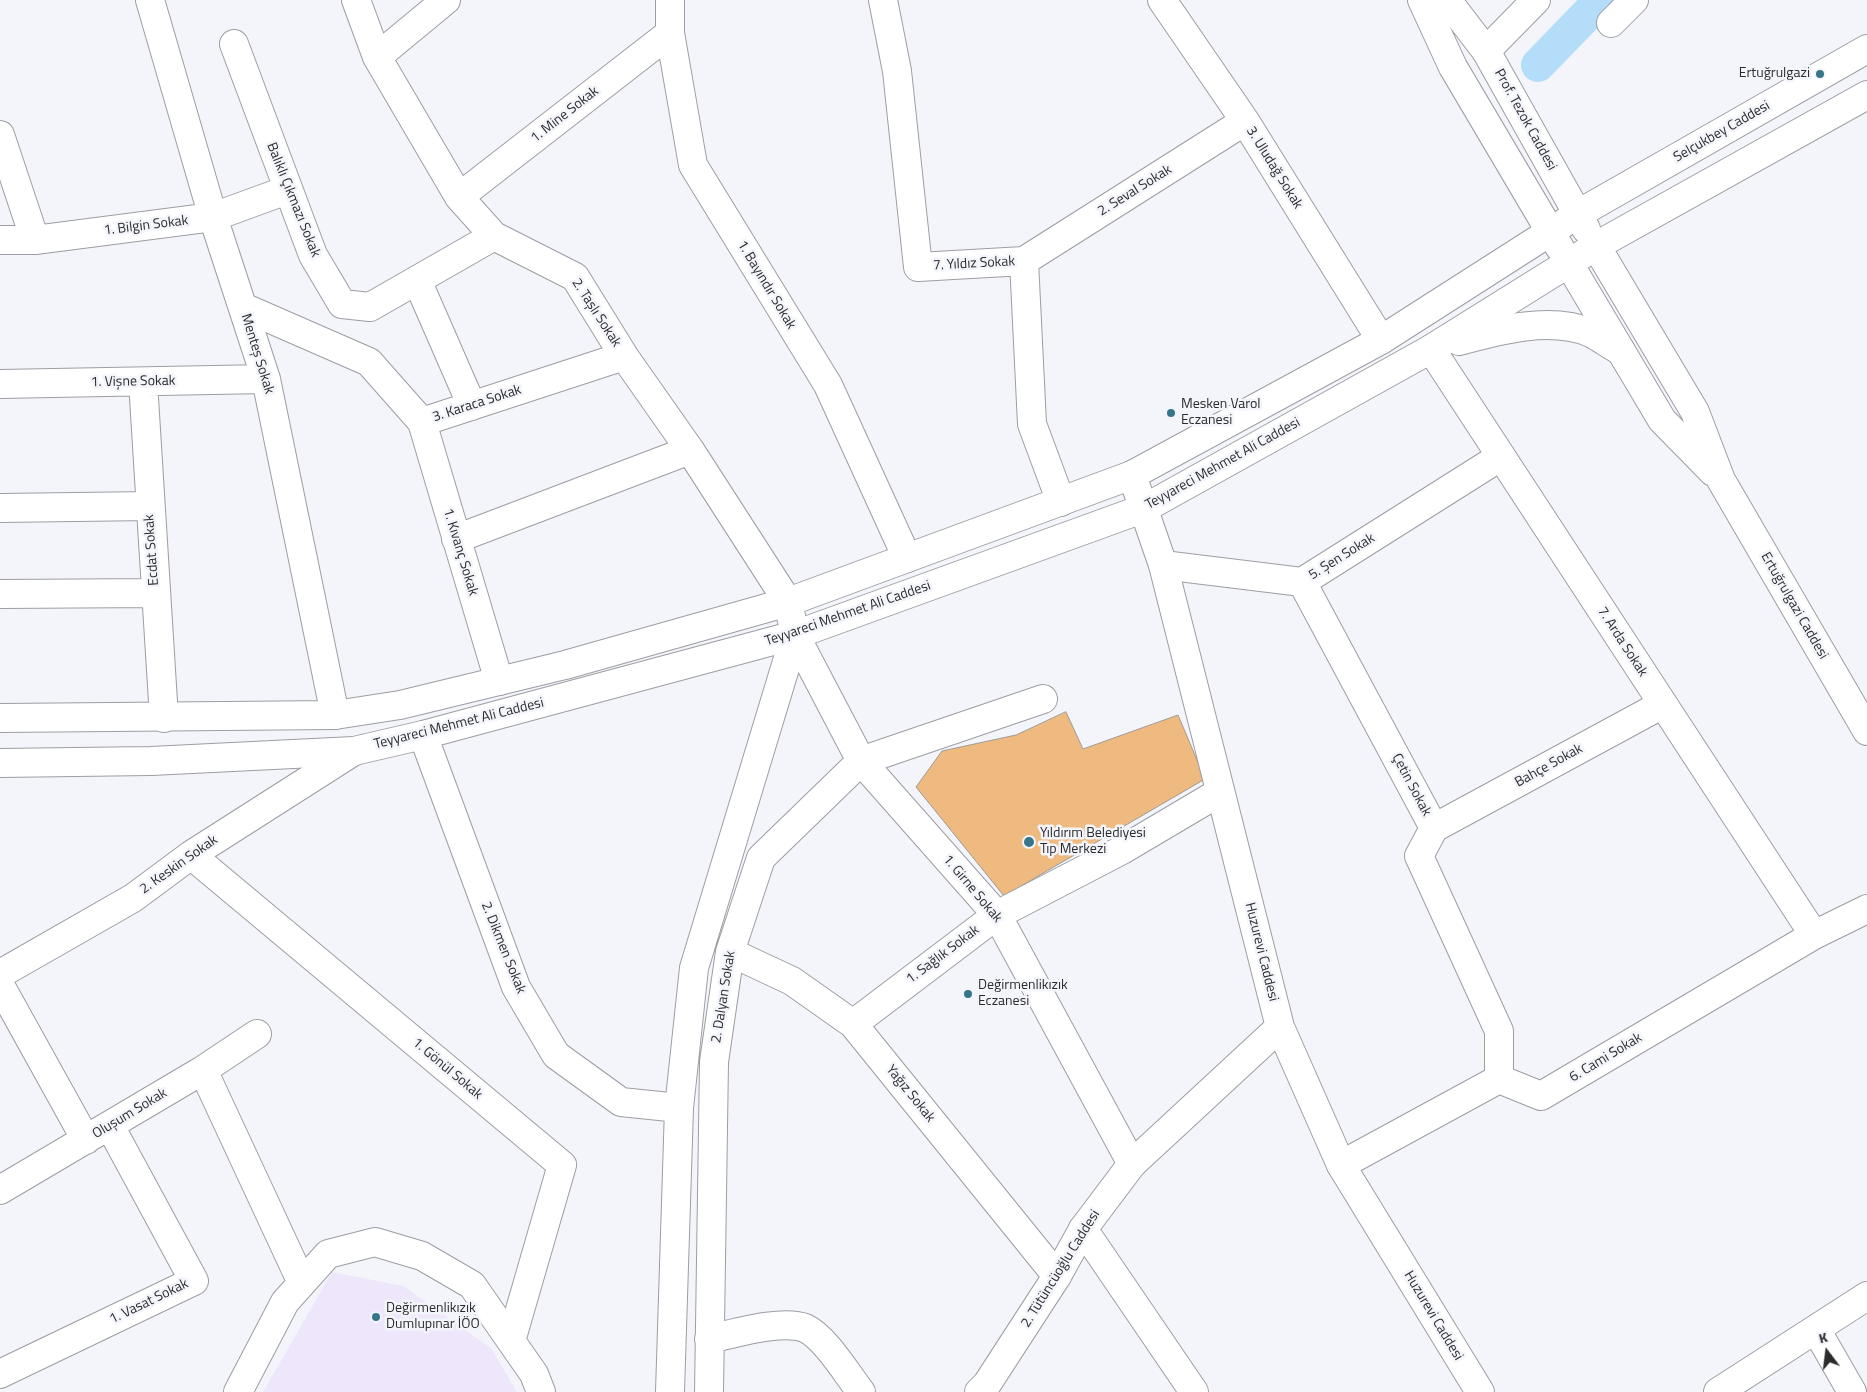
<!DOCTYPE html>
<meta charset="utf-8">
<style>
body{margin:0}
#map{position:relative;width:1867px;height:1392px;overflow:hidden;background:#f3f5fa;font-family:"Titillium Web",sans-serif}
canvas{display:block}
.north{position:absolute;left:1802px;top:1327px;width:50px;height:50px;-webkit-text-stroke:4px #f3f5fa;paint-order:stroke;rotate:345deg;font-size:14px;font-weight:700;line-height:20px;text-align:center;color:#2b2c2e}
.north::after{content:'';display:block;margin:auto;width:18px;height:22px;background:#2b2c2e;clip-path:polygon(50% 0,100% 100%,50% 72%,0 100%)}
</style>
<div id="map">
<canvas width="1867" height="1392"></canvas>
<div class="north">K</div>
</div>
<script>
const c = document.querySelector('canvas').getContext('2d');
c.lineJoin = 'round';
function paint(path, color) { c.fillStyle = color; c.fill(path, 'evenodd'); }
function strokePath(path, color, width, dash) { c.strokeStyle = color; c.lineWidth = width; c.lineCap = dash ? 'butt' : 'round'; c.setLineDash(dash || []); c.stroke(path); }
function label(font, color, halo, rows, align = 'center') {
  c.font = font + ' "Titillium Web",sans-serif'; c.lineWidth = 5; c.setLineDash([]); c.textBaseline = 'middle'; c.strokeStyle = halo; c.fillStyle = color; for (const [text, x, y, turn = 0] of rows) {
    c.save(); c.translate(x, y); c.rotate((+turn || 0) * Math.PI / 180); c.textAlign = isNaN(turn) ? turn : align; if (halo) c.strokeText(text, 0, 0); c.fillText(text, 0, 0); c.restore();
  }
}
paint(new Path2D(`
 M332,1272L403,1286L491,1348L517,1392H263Z`), '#eee7fc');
strokePath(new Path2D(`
 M1538,65L1601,0`), '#b4ddf9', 34);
const building = new Path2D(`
 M1066,712L1083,749L1178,715L1205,779L1004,896L916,787L942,751L1016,735Z`);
paint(building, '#eeba7f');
strokePath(building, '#9e9a96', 1);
const minor = new Path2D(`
 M150,0L213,217L266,379L335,715
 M356,0L377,57L459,197L494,236L575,277L624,356L690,450L788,602L795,635L694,968L679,1108L670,1392
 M670,0V33L693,165L828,385L907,558
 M883,0L897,71L918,267L1024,261L1032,424L1061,502
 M1162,0L1245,121L1381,340
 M1611,23L1634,0
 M234,44L313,255L342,304L370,307L494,236
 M377,57L446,0
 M0,135L35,240
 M459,197L670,33
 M0,240H35L213,217L287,190
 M1024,261L1245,121
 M417,280L472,406
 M243,307L369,362L422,422L624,356
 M1431,349L1814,935
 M143,382L164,718
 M0,384L266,379
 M422,422L499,681
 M0,508L150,506
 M456,539L690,450
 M1163,565L1302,582L1500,457
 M1302,582L1434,828L1419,856L1499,1031V1079
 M0,594L155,593
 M1043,699L861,761L997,915L1132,1164
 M423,735L516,987L556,1055L621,1102L679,1108
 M1434,828L1663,704
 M191,855L562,1165L511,1341
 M730,952L792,981L853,1024L1057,1276
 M0,974L133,898L191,855L354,751
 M0,985L86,1140
 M853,1024L997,915L1122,850L1220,792
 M203,1070L302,1283
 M1341,1165L1499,1079L1541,1096L1814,935L1867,909
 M0,1190L203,1070L257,1034
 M1083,1229L1194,1392
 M1817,1331L1852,1392
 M709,1339C733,1334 782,1319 805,1328C825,1337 847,1374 861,1392
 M0,1374L194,1281L110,1126
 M238,1392L285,1302L328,1254L375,1242L422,1256L472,1285L534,1374L541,1392
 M709,1392L714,1062L730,952L761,858L861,761L795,635
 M1718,1392L1867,1296`);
const tertiary = new Path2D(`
 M1486,51L1536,0
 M1132,475L1163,565L1280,1027L1341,1165L1480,1392
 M979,1392L987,1384L1057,1276L1083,1229L1132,1164L1280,1027`);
const secondary = new Path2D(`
 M1596,246L1695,412L1721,480L1867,731
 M1568,262L1662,420L1713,472`);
const primary = new Path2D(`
 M1422,0L1453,67L1560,248
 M1447,0L1486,51L1586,229
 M1459,341C1499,330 1551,316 1591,333C1601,338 1611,346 1621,351
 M0,718L335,715L400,705L565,665L788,602L1132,475L1381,340L1578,214L1867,49
 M0,763L151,761L354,751L423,735L795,635L1145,508L1431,349L1596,246L1867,95`);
strokePath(minor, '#9c9ea3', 30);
strokePath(tertiary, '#9c9ea3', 30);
strokePath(secondary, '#9c9ea3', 30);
strokePath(primary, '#9c9ea3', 30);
strokePath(minor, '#fff', 28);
strokePath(tertiary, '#fff', 28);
strokePath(secondary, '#fff', 28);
strokePath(primary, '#fff', 28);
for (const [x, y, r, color] of [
 [1820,74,5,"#37758b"],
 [1171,413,5,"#37758b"],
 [1029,842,6,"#37758b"],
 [968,994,5,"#37758b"],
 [376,1317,5,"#37758b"]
]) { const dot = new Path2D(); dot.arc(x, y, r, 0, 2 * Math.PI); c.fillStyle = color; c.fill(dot); strokePath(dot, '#f3f5fa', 2); }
label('14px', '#2b2c2e', '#f3f5fa', [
 ["Ertuğrulgazi",1810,74,"right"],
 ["Mesken Varol",1181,405],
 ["Eczanesi",1181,421],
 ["Yıldırım Belediyesi",1040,834],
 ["Tıp Merkezi",1040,850],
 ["Değirmenlikızık",978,986],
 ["Eczanesi",978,1002],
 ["Değirmenlikızık",386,1309],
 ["Dumlupınar İÖO",386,1325]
], 'left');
label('14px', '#2b2c2e', '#f3f5fa', [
 ["1. Mine Sokak",565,115,-38],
 ["Prof. Tezok Caddesi",1525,120,61],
 ["Selçukbey Caddesi",1722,132,-30],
 ["3. Uludağ Sokak",1274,168,58],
 ["2. Seval Sokak",1135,191,-32],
 ["Balıklı Çıkmazı Sokak",293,200,68],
 ["1. Bilgin Sokak",146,226,-7],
 ["7. Yıldız Sokak",974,264,-3],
 ["1. Bayındır Sokak",766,285,59],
 ["2. Taşlı Sokak",596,313,57],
 ["Menteş Sokak",257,354,73],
 ["1. Vişne Sokak",133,382,-1],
 ["3. Karaca Sokak",477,404,-18],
 ["Teyyareci Mehmet Ali Caddesi",1223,464,-29],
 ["Ecdat Sokak",152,550,-94],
 ["1. Kıvanç Sokak",460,552,73],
 ["5. Şen Sokak",1342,557,-32],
 ["Ertuğrulgazi Caddesi",1794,606,60],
 ["Teyyareci Mehmet Ali Caddesi",848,614,-19],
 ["7. Arda Sokak",1622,642,57],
 ["Teyyareci Mehmet Ali Caddesi",459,724,-14],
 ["Bahçe Sokak",1549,766,-29],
 ["Çetin Sokak",1411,785,62],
 ["2. Keskin Sokak",179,865,-35],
 ["1. Girne Sokak",972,889,50],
 ["2. Dikmen Sokak",503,948,68],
 ["Huzurevi Caddesi",1261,952,76],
 ["1. Sağlık Sokak",943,955,-37],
 ["2. Dalyan Sokak",724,997,-81],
 ["6. Cami Sokak",1606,1058,-31],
 ["1. Gönül Sokak",447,1069,40],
 ["Yağız Sokak",910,1094,51],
 ["Oluşum Sokak",130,1114,-31],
 ["2. Tütüncüoğlu Caddesi",1061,1269,-58],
 ["1. Vasat Sokak",149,1302,-26],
 ["Huzurevi Caddesi",1433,1316,59]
]);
</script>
